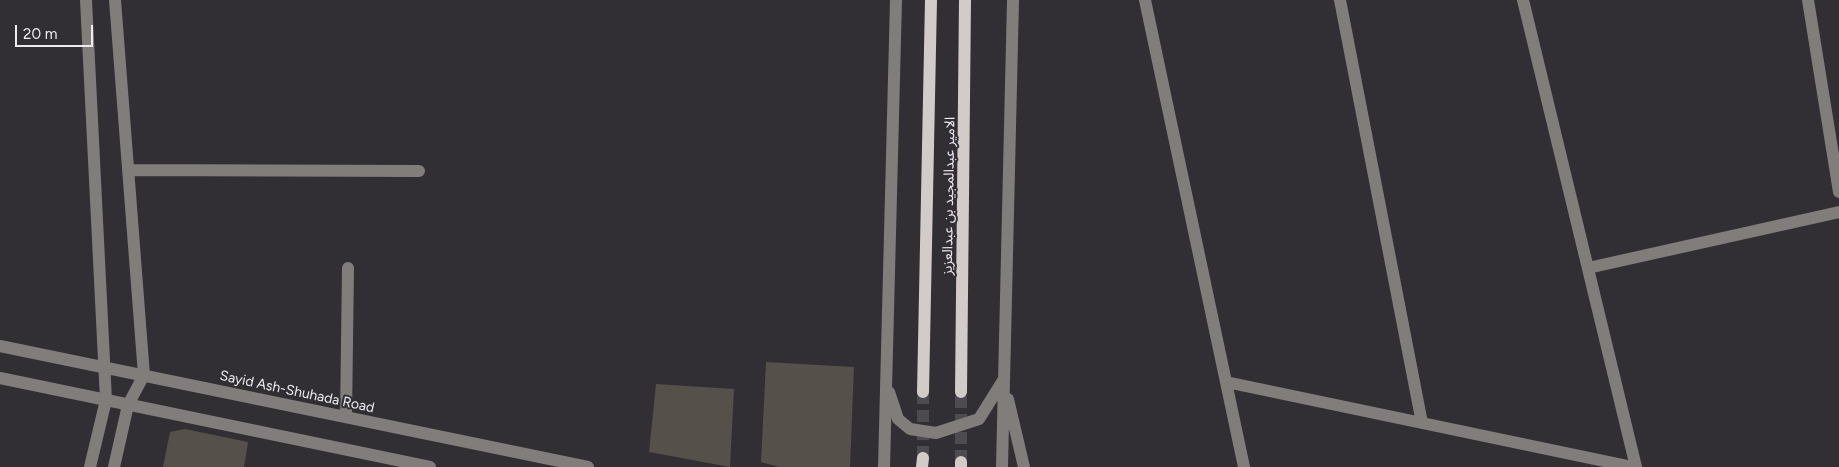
<!DOCTYPE html>
<meta charset="utf-8">
<style>
body{margin:0}
#map{position:relative;width:1839px;height:467px;overflow:hidden;background:#312e34;font-family:Figtree,sans-serif}
canvas{display:block}
.scale{position:absolute;left:15px;top:25px;width:78px;height:22px;box-sizing:border-box;border:2px solid #edebef;border-top:0;padding-left:6px;font-size:15px;line-height:18px;white-space:nowrap;color:#edebef;-webkit-text-stroke:4px #312e34;paint-order:stroke}
</style>
<div id="map">
<canvas width="1839" height="467"></canvas>
<div class="scale">20 m</div>
</div>
<script>
const c = document.querySelector('canvas').getContext('2d');
c.lineJoin = 'round';
function paint(path, color) { c.fillStyle = color; c.fill(path, 'evenodd'); }
function strokePath(path, color, width, dash) { c.strokeStyle = color; c.lineWidth = width; c.lineCap = dash ? 'butt' : 'round'; c.setLineDash(dash || []); c.stroke(path); }
function label(font, color, halo, rows, align = 'center') {
  c.font = font + ' Figtree,"Noto Sans Arabic",sans-serif'; c.lineWidth = 4; c.setLineDash([]); c.textBaseline = 'middle'; c.strokeStyle = halo; c.fillStyle = color; for (const [text, x, y, turn = 0] of rows) {
    c.save(); c.translate(x, y); c.rotate((+turn || 0) * Math.PI / 180); c.textAlign = isNaN(turn) ? turn : align; if (halo) c.strokeText(text, 0, 0); c.fillText(text, 0, 0); c.restore();
  }
}
paint(new Path2D(`
 M766,362L854,367L850,467H779L761,462Z
 M656,384L734,389L730,467L649,452Z
 M185,429L248,442L244,467H163L170,432Z`), '#56504b');
strokePath(new Path2D(`
 M923,458V392
 M961,462V392`), '#4d4a50', 12, [12, 6]);
strokePath(new Path2D(`
 M86,0L106,400L90,467
 M1145,0L1244,467
 M1340,0L1422,423
 M1523,0L1636,467
 M1808,0L1839,192
 M128,170L419,171
 M1588,268L1839,212
 M0,346L588,467
 M0,378L430,467
 M1226,382L1633,467
 M889,392L898,419L910,429L936,433L979,419L1004,379
 M1008,399L1024,467
 M346,417L348,268
 M114,467L128,405L144,375L115,0
 M884,467L896,0
 M1002,467L1013,0`), '#817d7b', 12);
strokePath(new Path2D(`
 M923,392L931,0
 M961,392L965,0
 M922,467L923,458
 M961,467V462`), '#d3cbc7', 12);
label('14px', '#edebef', '#312e34', [
 ["الامير عبدالمجيد بن عبدالعزيز",949,196,-89],
 ["Sayid Ash-Shuhada Road",297,392,12]
]);
</script>
